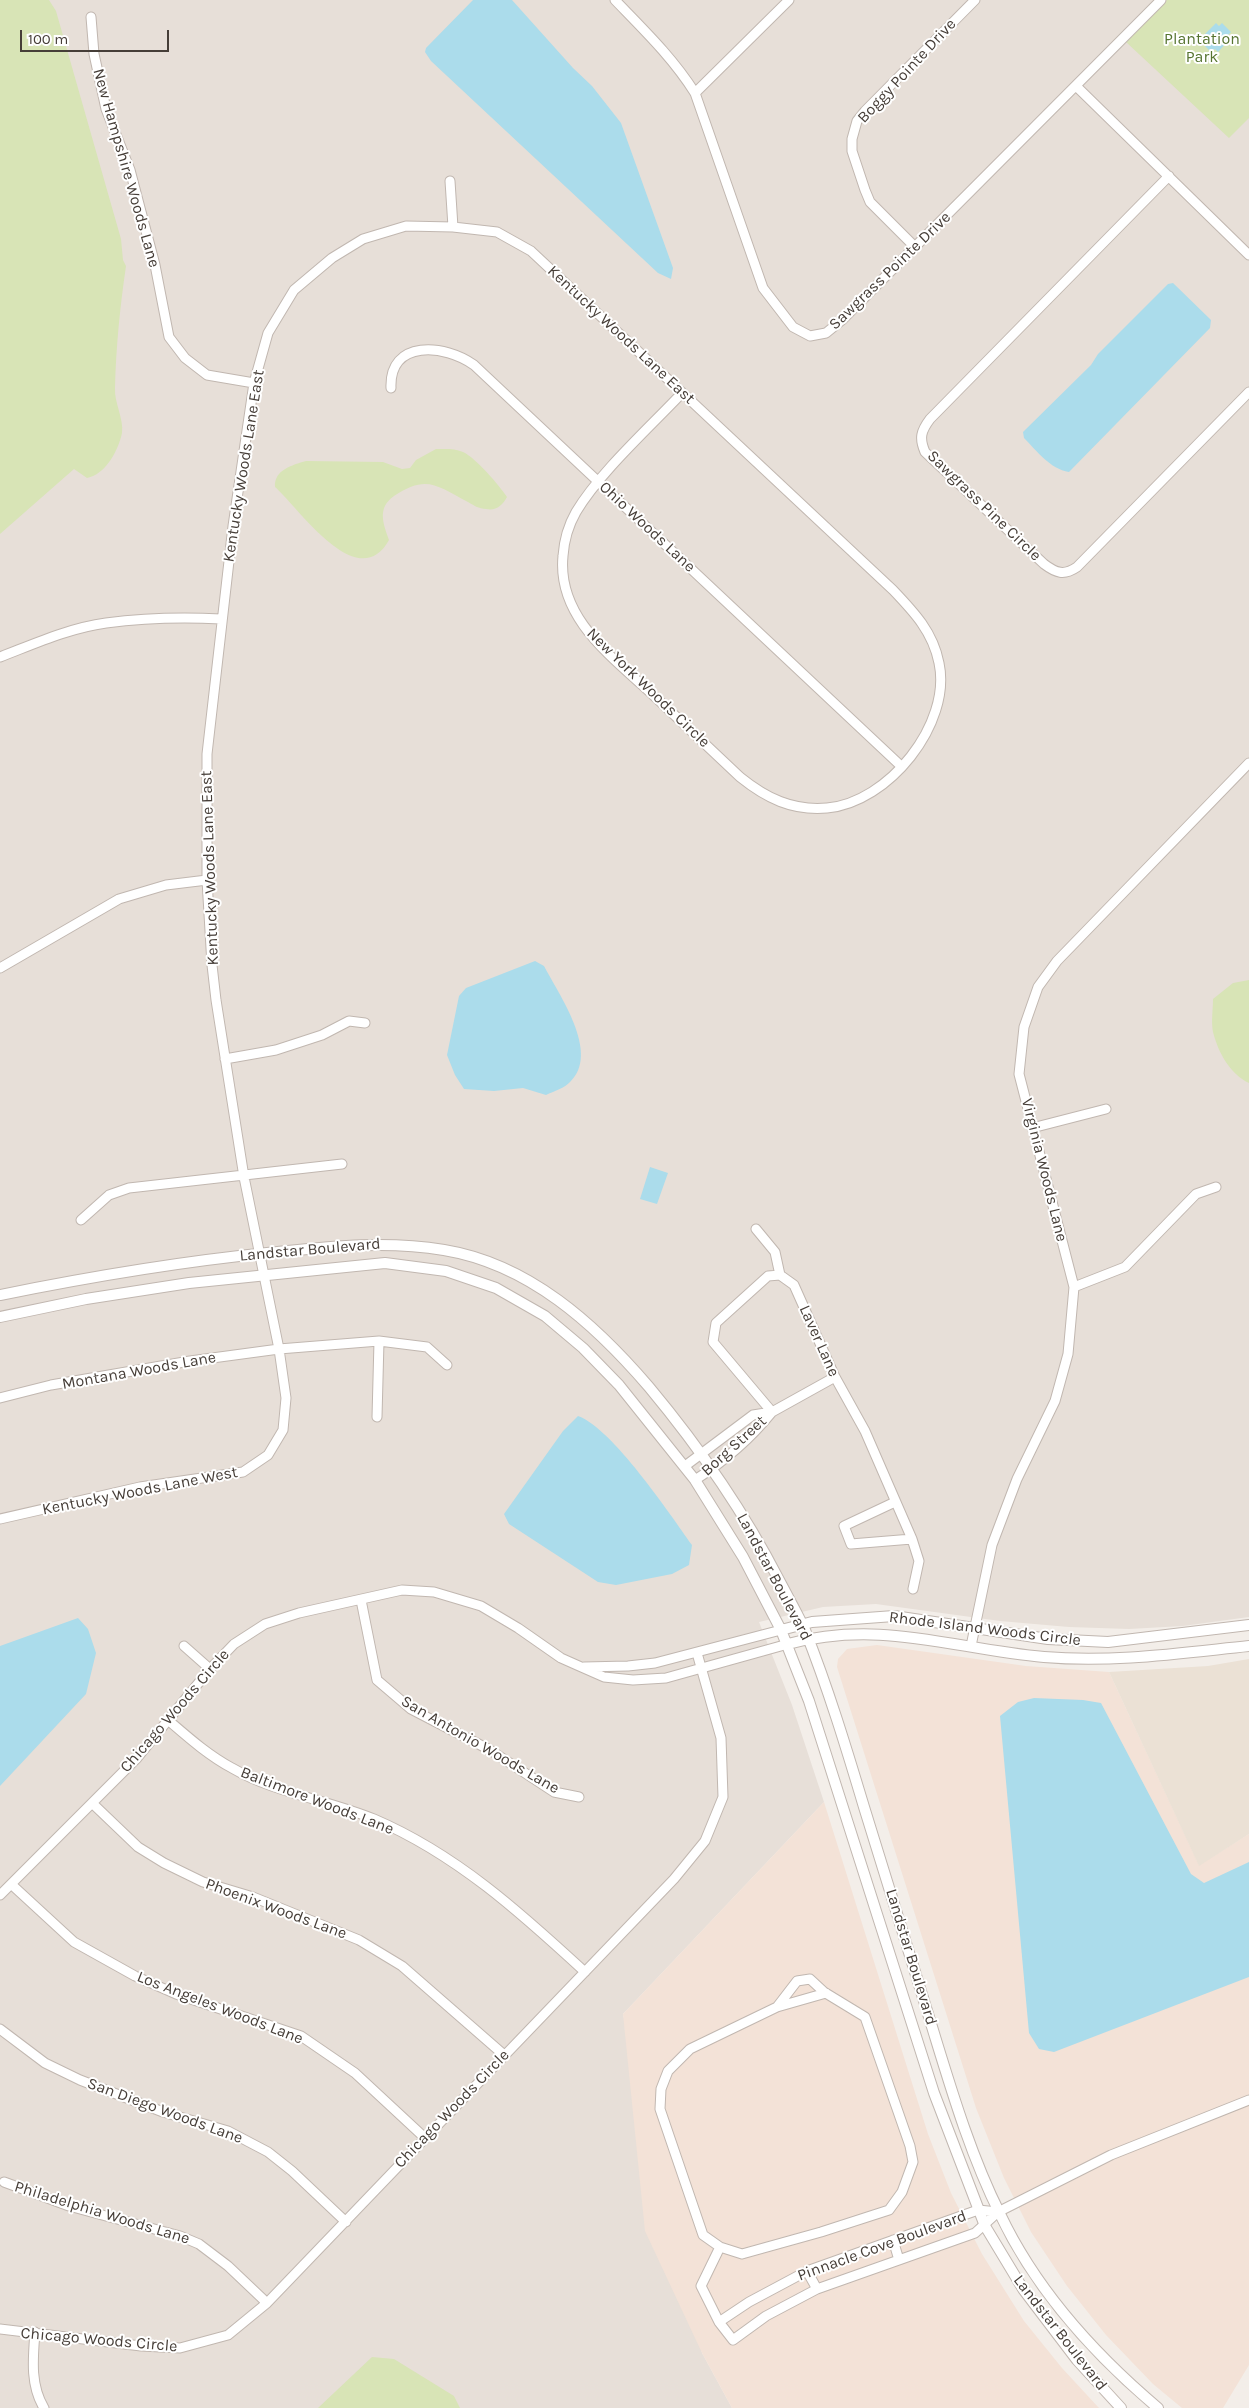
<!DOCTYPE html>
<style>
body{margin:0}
#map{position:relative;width:1249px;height:2408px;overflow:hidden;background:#f3eee9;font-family:Karla,sans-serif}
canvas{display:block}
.scale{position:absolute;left:20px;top:30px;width:149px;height:22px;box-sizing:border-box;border:2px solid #463e38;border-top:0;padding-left:6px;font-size:15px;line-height:18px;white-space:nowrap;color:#463e38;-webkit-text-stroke:4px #fff;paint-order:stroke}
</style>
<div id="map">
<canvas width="1249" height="2408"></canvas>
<div class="scale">100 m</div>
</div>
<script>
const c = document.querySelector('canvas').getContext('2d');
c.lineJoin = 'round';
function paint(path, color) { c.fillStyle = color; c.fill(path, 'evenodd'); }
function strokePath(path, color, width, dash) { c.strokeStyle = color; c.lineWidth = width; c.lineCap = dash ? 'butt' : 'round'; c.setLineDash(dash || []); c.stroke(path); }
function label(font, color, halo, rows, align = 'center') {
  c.font = font + ' Karla,sans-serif'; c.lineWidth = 4; c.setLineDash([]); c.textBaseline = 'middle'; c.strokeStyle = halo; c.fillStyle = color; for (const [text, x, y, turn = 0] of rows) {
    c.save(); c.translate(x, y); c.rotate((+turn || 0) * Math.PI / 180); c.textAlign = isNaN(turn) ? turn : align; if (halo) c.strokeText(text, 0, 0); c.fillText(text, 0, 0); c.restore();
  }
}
paint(new Path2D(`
 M0,0H1249V1617L1183,1626L1129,1629L1069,1627L1000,1621L876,1604L823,1607L759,1622L792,1705L824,1802L623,2014L702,2353L732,2408H0Z`), '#e7dfd8');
paint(new Path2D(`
 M877,1645L1026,1666L1109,1672L1199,1865L1249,1834V2365L1223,2408H1182L1153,2384L1106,2335L1067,2286L1031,2232L1004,2178L976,2108L837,1667L838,1659L847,1649Z
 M824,1802L928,2134L951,2193L982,2254L1024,2321L1062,2368L1099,2408H732L702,2353L645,2231L623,2014Z`), '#f3e2d7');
paint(new Path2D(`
 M1249,1659V1834L1199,1866L1109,1672L1208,1666Z`), '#ebe1d5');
paint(new Path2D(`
 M0,0H49L56,11L121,239L123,260L126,266C120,307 116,347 115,388C114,402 124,419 122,433C118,451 106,474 87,478L74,469L0,534Z
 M1167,0H1249V118L1229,138L1126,42Z
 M436,449C445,449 454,448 463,452C476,458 499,485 507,497C502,506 496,511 486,509C479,509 473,505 468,502C437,486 427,474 394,496C377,508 383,523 389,540C358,596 299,508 275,487C274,470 292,465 306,461L383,462L402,469L410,468L416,460Z
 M1249,980V1083C1230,1074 1218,1052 1213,1032C1211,1022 1213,1009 1213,999L1233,983Z
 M372,2357L394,2359L454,2396L460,2408H318Z`), '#d8e4b6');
paint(new Path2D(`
 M473,0H512L573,68L592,86L621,123L673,268L671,279L658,273L431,61L425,52L426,48Z
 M1216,23L1219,26L1222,23L1231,32L1228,35L1231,38L1218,52L1215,49L1211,52L1202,43L1205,40L1202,37Z
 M1173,283L1211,320L1210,328L1069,472C1050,469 1037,451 1024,438L1023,432L1091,365L1098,354L1168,284Z
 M535,961L544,966C559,995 601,1053 570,1082C565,1088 554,1091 546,1095L523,1088L494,1091L464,1089L455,1075L447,1055L459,996L466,988Z
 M650,1167L668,1173L657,1204L640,1199Z
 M578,1416C612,1428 670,1514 692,1545L689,1565L672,1574L616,1585L598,1582L509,1524L504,1514L563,1431Z
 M78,1618L88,1629L96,1653L86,1694L0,1786V1646Z
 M1034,1698L1083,1700L1101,1703L1191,1874L1204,1883L1249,1862V1977L1054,2052L1039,2049L1029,2033L1000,1716L1018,1702Z`), '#abdceb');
const minor = new Path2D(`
 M615,0C644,30 673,58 695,93L763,288L793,327L810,336L826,333L842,320L1161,0
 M91,17L94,54L106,109L130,170L155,265L169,337L185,358L207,375L254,383
 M1076,86L1249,255
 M695,93L789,0
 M1169,176L930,419C921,431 919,438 925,452L1044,564C1056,573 1064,576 1077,567L1249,392
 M450,181L453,227
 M915,247L870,202L865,190L852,151V139L857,121L865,111L975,0
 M391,388C389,339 445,344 474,365L901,766
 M0,657C34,644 69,628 106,623C144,618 183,617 221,619
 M0,968L119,899L166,885L207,880
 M225,1059L276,1050L322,1035L349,1021L365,1023
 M1032,1128L1106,1109
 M81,1220L109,1195L129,1188L342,1164
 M756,1229L775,1252L780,1275
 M1074,1287L1125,1267L1196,1194L1216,1187
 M0,1398L51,1385L190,1361L279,1349L379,1341L427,1347L447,1365
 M772,1412L713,1342L716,1323L768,1276L780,1275L794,1285L835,1377L865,1431L912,1539L919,1561L913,1589
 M377,1417L379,1341
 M685,1466L753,1415L772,1412L835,1377
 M695,1480C723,1462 751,1438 772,1412
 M895,1502L844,1526L851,1544L912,1539
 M0,1519L140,1487L243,1472L268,1455L283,1430L286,1398L279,1349L244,1177L216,1000L212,965L207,880V754L233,526L254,383L268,333L294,290L332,258L363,239L406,226L453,227L497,232L531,251L893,590C914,612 933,632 939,663C952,724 888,803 827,808C792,811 766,798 740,777C710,749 681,721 651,693C611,656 557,617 563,556C564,541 568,526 576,512C600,472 649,428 682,393
 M361,1600L377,1680L411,1709L490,1750L554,1792L579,1797
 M184,1646L210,1669
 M971,1646L992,1545L1017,1479L1055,1401L1068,1354L1074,1287L1019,1074L1024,1027L1038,987L1057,961L1249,763
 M584,1667L628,1666L655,1663L781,1630
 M168,1720C189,1738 208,1755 232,1768C275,1793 328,1800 374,1819C456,1854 521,1913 585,1972
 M92,1803L138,1847L164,1863L203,1882L253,1897L359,1940L402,1966L504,2055
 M11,1884L74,1942L135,1976L176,1994L301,2036L355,2073L425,2138
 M0,1895L137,1758L210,1669L234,1644L265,1624L299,1613L402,1590L434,1592L481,1606L518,1628L561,1658L579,1666L604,1677L633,1680L666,1678L788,1644
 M777,2007L826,1993
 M0,2029L45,2063L80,2080L163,2112L228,2131L268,2152L292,2171L346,2222
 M4,2182L69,2206L180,2236L199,2244L228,2266L267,2303
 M893,2240L899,2260
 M720,2247L742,2254L821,2232L889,2210L902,2192L913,2162L910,2146L865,2017L824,1992L810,1979L797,1981L777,2007L690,2049L668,2071L661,2089L660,2109L703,2235L720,2247L701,2286L719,2322L733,2340L766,2316L817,2289L975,2233L998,2212L1111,2155L1249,2100
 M807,2271L817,2289
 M719,2322L749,2302L807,2271L978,2210L998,2212
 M0,2329L141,2346L180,2348L228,2335L267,2303L674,1879L705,1841L723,1797L721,1738L697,1653
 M35,2332C33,2358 30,2385 44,2408`);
const tertiary = new Path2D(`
 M0,1295C89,1277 177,1262 267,1253C327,1247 384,1240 444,1250C529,1264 595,1324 649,1387C699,1447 743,1510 779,1580C788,1597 797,1613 805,1630C828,1688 846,1747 864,1807C887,1881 910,1955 933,2030C952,2092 971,2156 1000,2214C1036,2290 1094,2354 1158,2408
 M0,1317L86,1299L189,1283L385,1263L446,1271L496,1288L545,1316L583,1348L619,1385L695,1480L743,1557L781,1630L809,1701L934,2093L985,2226L1023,2289L1077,2360L1121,2408
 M781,1630L812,1622L894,1616L1048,1639L1108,1642L1249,1625
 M788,1644C881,1619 953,1649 1044,1657C1113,1663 1181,1653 1249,1646`);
strokePath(minor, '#c1b7b0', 11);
strokePath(tertiary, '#c1b7b0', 12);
strokePath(minor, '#fff', 9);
strokePath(tertiary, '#fff', 10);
label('16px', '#567430', '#fff', [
 ["Plantation",1202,39],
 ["Park",1202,57]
]);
label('16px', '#463e38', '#fff', [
 ["Boggy Pointe Drive",907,71,-47],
 ["New Hampshire Woods Lane",126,168,74],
 ["Sawgrass Pointe Drive",890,271,-44],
 ["Kentucky Woods Lane East",621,335,43],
 ["Kentucky Woods Lane East",244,466,-81],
 ["Sawgrass Pine Circle",984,506,44],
 ["Ohio Woods Lane",647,527,43],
 ["New York Woods Circle",648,688,44],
 ["Kentucky Woods Lane East",210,868,-92],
 ["Virginia Woods Lane",1044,1170,76],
 ["Landstar Boulevard",310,1250,-5],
 ["Laver Lane",819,1341,66],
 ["Montana Woods Lane",139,1371,-10],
 ["Borg Street",734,1446,-42],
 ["Kentucky Woods Lane West",140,1491,-11],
 ["Landstar Boulevard",774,1577,62],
 ["Rhode Island Woods Circle",985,1629,7],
 ["Chicago Woods Circle",175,1711,-49],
 ["San Antonio Woods Lane",480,1745,30],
 ["Baltimore Woods Lane",317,1801,21],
 ["Phoenix Woods Lane",276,1909,20],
 ["Landstar Boulevard",911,1957,73],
 ["Los Angeles Woods Lane",220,2008,21],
 ["Chicago Woods Circle",452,2109,-46],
 ["San Diego Woods Lane",165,2111,20],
 ["Philadelphia Woods Lane",102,2213,17],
 ["Pinnacle Cove Boulevard",882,2246,-20],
 ["Landstar Boulevard",1060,2333,52],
 ["Chicago Woods Circle",99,2340,5]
]);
</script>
